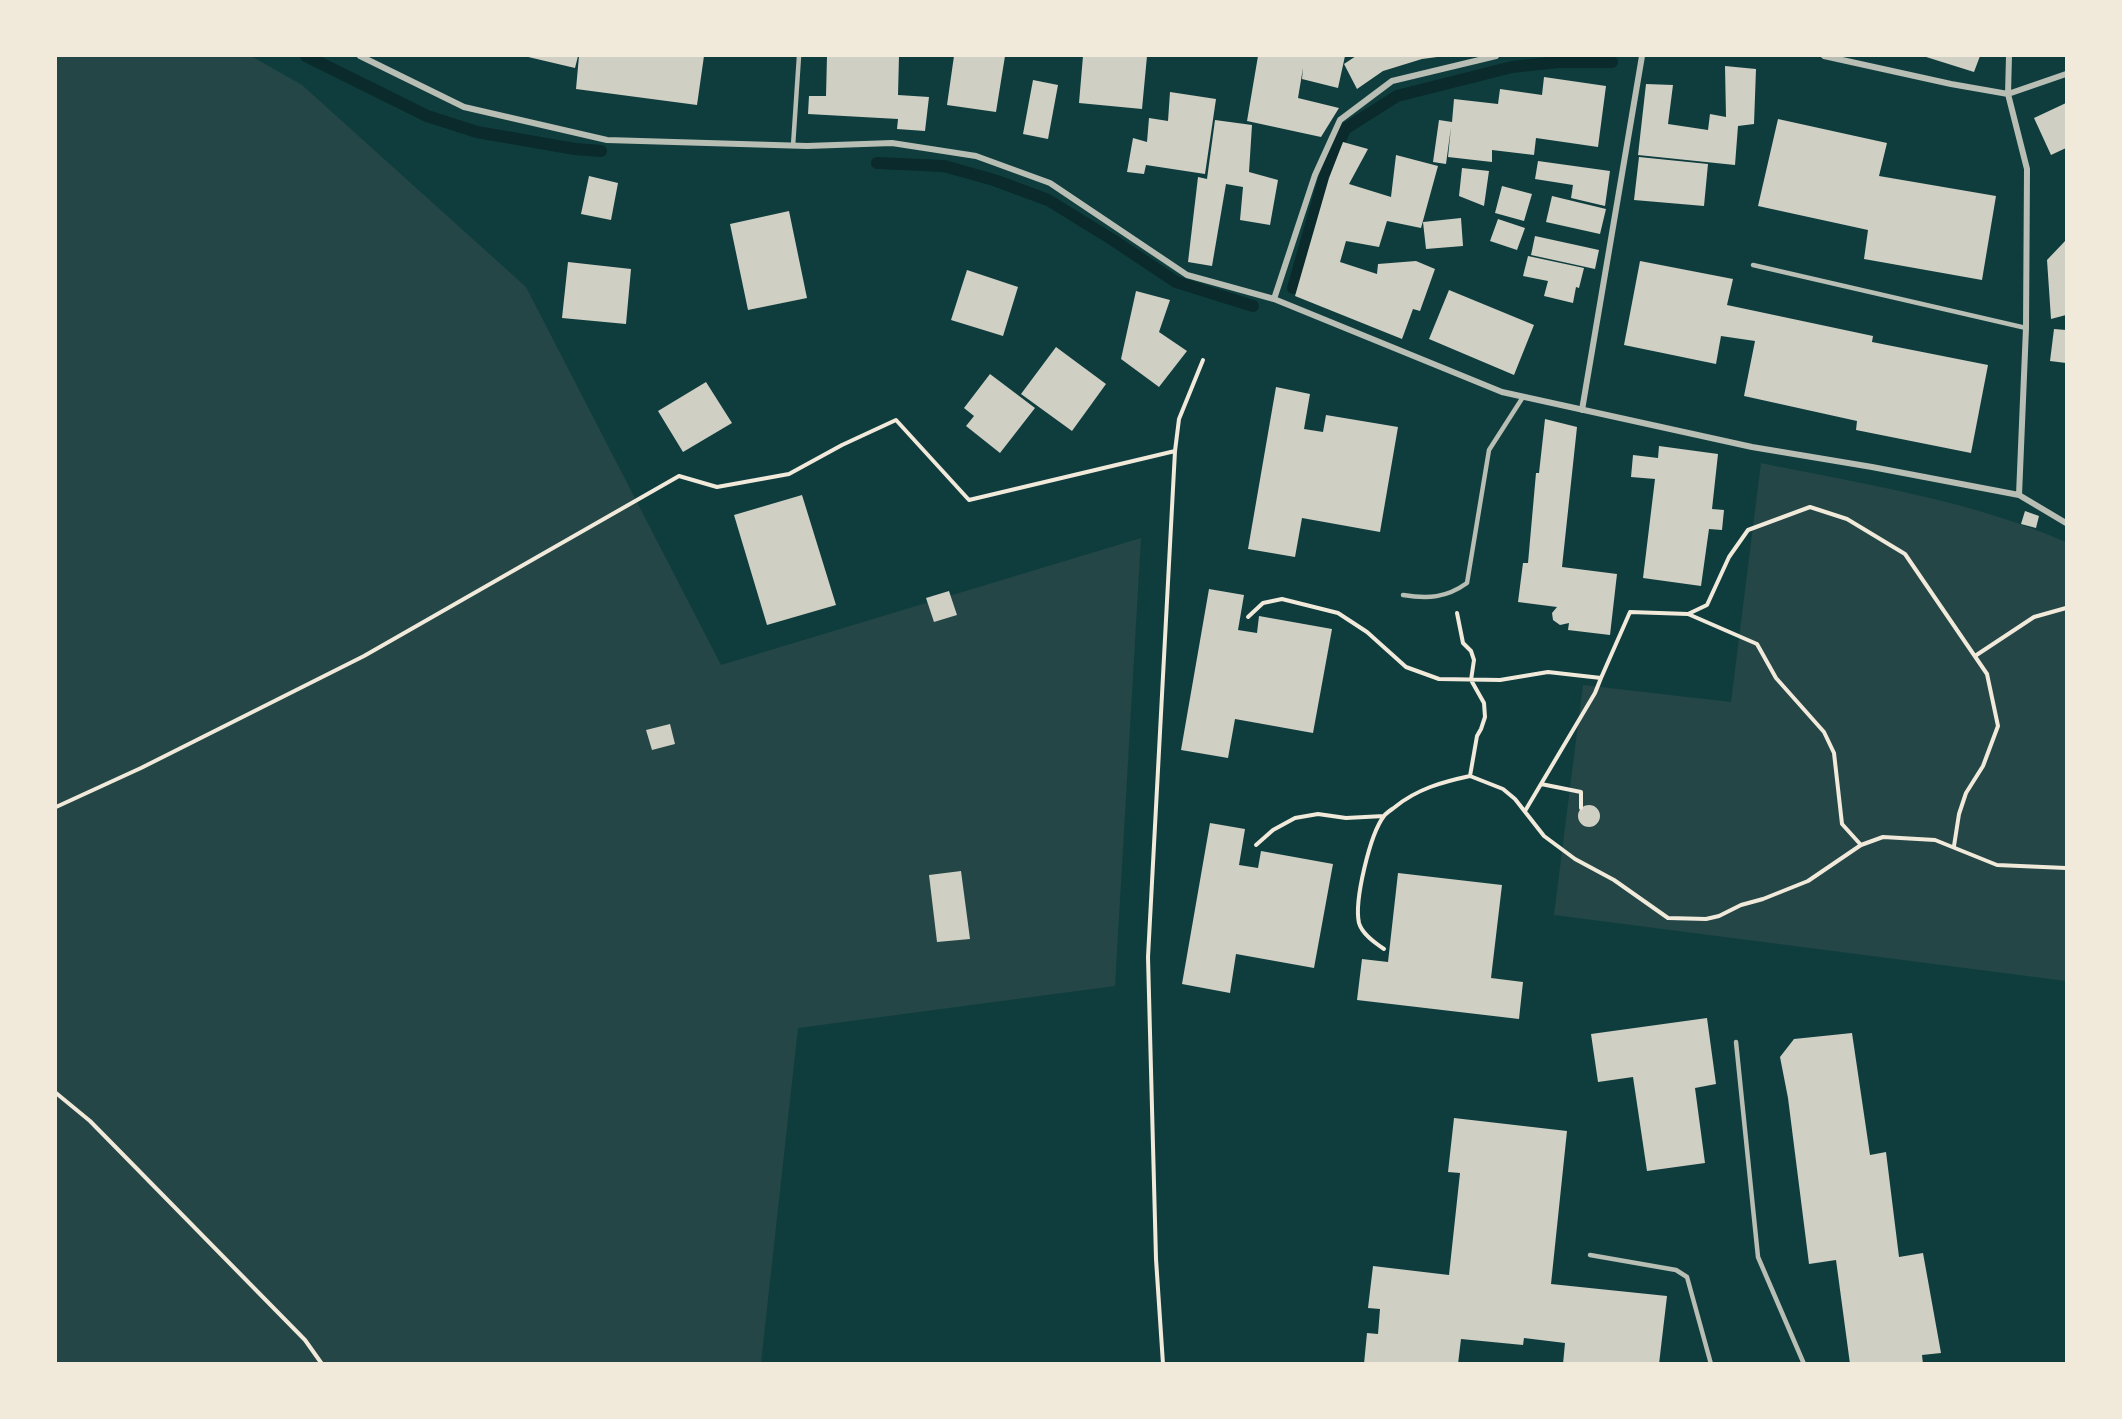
<!DOCTYPE html>
<style>
body{margin:0}
#map{position:relative;width:2122px;height:1419px;overflow:hidden;background:#0f3d3e;font-family:Inter,sans-serif}
canvas{display:block}
.frame{position:absolute;inset:0;border:57px solid #f1e9da;pointer-events:none}
</style>
<div id="map">
<canvas width="2122" height="1419"></canvas>
<div class="frame"></div>
</div>
<script>
const c = document.querySelector('canvas').getContext('2d');
c.lineJoin = 'round';
function paint(path, color) { c.fillStyle = color; c.fill(path, 'evenodd'); }
function strokePath(path, color, width, dash) { c.strokeStyle = color; c.lineWidth = width; c.lineCap = dash ? 'butt' : 'round'; c.setLineDash(dash || []); c.stroke(path); }
paint(new Path2D(`
 M56,56H251L302,85L526,287L721,665L1141,538L1115,986L798,1028L761,1363H56Z
 M1761,463C1863,484 1970,500 2066,542V981L1554,915L1583,685L1731,702Z`), '#244646');
strokePath(new Path2D(`
 M306,56L427,116L477,132L575,149L601,151
 M877,163L944,166L994,180L1048,200L1113,240L1176,282L1253,306
 M1293,288L1325,176L1345,129L1397,96L1512,67L1558,62H1612`), '#0a2a2b', 12);
paint(new Path2D(`
 M524,56H578L575,68Z
 M579,56H704L697,105L576,89Z
 M827,56H899L898,95L929,97L925,131L897,129L898,119L808,114L809,96H826Z
 M954,56H1005L996,112L947,105Z
 M1083,56H1147L1142,109L1079,103Z
 M1258,56H1345L1338,88L1302,79L1303,68L1298,98L1339,108L1321,137L1247,121Z
 M1356,56H1437V57L1422,59L1383,71L1357,89L1344,64Z
 M1923,56H1980L1974,72Z
 M1725,66L1756,69L1754,124L1738,126L1735,165L1638,155L1646,84L1673,85L1668,124L1708,130L1710,114L1726,117Z
 M1544,77L1606,86L1598,147L1536,138L1534,155L1492,150V162L1448,157L1451,127L1446,164L1433,162L1439,120L1452,122L1454,99L1498,104L1500,89L1542,95Z
 M1033,80L1058,85L1048,139L1023,134Z
 M1170,92L1216,99L1205,174L1146,165L1144,174L1127,172L1133,138L1147,142L1149,118L1168,121Z
 M2066,103V148L2051,155L2034,118Z
 M1778,119L1887,143L1879,176L1996,196L1982,280L1864,259L1868,230L1758,206Z
 M1215,120L1252,125L1249,172L1278,180L1270,225L1240,220L1243,187L1226,184L1212,266L1188,262L1198,177L1207,179Z
 M1343,142L1368,149L1349,184L1391,197L1396,155L1438,166L1421,228L1387,221L1379,247L1346,241L1340,262L1377,274L1378,264L1416,261L1435,269L1420,311L1413,309L1402,339L1295,296L1329,178Z
 M1639,157L1708,164L1704,206L1634,200Z
 M1538,161L1610,171L1605,206L1571,198L1573,185L1535,179Z
 M1462,168L1489,171L1484,206L1459,196Z
 M589,176L618,183L611,220L581,214Z
 M1502,186L1532,194L1524,221L1495,213Z
 M1552,196L1606,209L1600,234L1546,222Z
 M789,211L807,298L748,310L730,224Z
 M1461,218L1463,246L1426,249L1423,222Z
 M1498,219L1525,228L1517,250L1490,241Z
 M1535,236L1599,250L1595,269L1531,255Z
 M2066,240V315L2051,319L2047,260Z
 M1528,256L1584,268L1579,288L1576,287L1573,303L1544,296L1548,281L1523,276Z
 M1640,261L1733,279L1727,305L1873,336L1872,342L1988,365L1971,453L1856,430L1857,421L1744,396L1755,341L1721,336L1716,364L1624,345Z
 M568,262L631,269L626,324L562,318Z
 M967,270L1018,287L1003,336L951,320Z
 M1449,290L1534,325L1514,375L1429,339Z
 M1136,291L1170,300L1159,332L1187,351L1159,387L1121,359Z
 M2054,329L2066,330V363L2050,361Z
 M1056,347L1106,384L1072,431L1021,394Z
 M990,374L1035,408L1000,453L966,426L974,416L964,408Z
 M706,382L732,423L683,452L658,411Z
 M1276,387L1310,394L1304,429L1323,432L1326,415L1398,427L1380,532L1302,518L1295,557L1248,549Z
 M1545,419L1577,427L1562,567L1617,574L1610,635L1568,630L1569,623L1560,625L1553,620L1552,613L1557,607L1518,602L1523,563H1528L1536,473H1539Z
 M1659,446L1718,454L1712,509L1724,510L1722,530L1709,529L1701,586L1643,578L1655,479L1631,477L1633,455L1658,458Z
 M802,495L836,605L767,625L734,515Z
 M2025,511L2039,516L2036,528L2021,524Z
 M1209,589L1244,595L1238,630L1257,633L1259,616L1332,629L1313,733L1235,719L1228,758L1181,750Z
 M949,591L957,615L934,622L926,598Z
 M670,724L675,744L652,750L646,730Z
 M1578 816a11 11 0 1 1 22 0a11 11 0 1 1-22 0Z
 M1210,823L1245,829L1239,865L1258,868L1261,851L1333,864L1314,968L1236,954L1230,993L1182,984Z
 M961,871L970,939L937,942L929,875Z
 M1398,873L1502,885L1491,978L1523,982L1519,1019L1357,1000L1362,959L1388,962Z
 M1707,1018L1716,1084L1695,1088L1705,1163L1647,1171L1633,1077L1598,1082L1591,1034Z
 M1852,1033L1870,1155L1886,1152L1899,1257L1923,1253L1941,1353L1922,1355L1923,1364H1850L1836,1260L1809,1264L1788,1098L1780,1057L1794,1039Z
 M1454,1118L1567,1131L1551,1284L1667,1296L1659,1364H1563L1565,1343L1524,1338L1523,1345L1461,1339L1458,1364H1364L1367,1333L1378,1334L1380,1309L1368,1308L1373,1266L1449,1275L1460,1173L1448,1172Z`), '#cfcfc3');
strokePath(new Path2D(`
 M1688,614L1707,605L1729,557L1748,530L1810,507L1847,519L1905,554L1987,674L1998,726L1983,766L1966,793L1959,814L1954,846
 M1248,617L1263,603L1282,599L1338,613L1367,632L1406,667L1439,679L1500,680L1548,672L1601,678L1595,693L1525,811
 M1975,656L2034,617L2066,608
 M1601,678L1630,612L1688,614L1757,644L1776,678L1824,732L1834,753L1842,824L1861,845
 M1470,776L1503,789L1515,799L1544,836L1575,859L1614,880L1668,918L1706,919L1719,916L1741,905L1763,899L1808,881L1861,845L1883,837L1935,840L1997,865L2066,868
 M1541,784L1581,792V808
 M56,807L141,768L364,656L679,476L717,487L789,474L842,445L896,420L969,500L1175,451
 M1256,845L1273,830L1295,818L1318,814L1346,818L1384,816
 M1384,949C1375,943 1362,934 1359,923C1354,901 1370,834 1384,816C1386,813 1391,810 1395,807C1417,789 1442,782 1470,776L1477,736L1481,729L1485,717L1484,703L1471,680L1474,660L1471,651L1463,643L1457,613
 M56,1093L90,1121L305,1340L322,1364
 M1163,1364L1156,1259L1148,957L1175,451L1179,419L1203,360`), '#f1e9da', 4);
strokePath(new Path2D(`
 M793,146L799,56
 M1753,265L2026,328
 M1403,595C1428,599 1446,598 1467,583L1489,450L1523,397
 M1736,1042L1758,1257L1804,1364
 M1590,1255L1676,1270L1687,1277L1711,1364`), '#b8beb3', 4.5);
strokePath(new Path2D(`
 M360,56L464,107L607,140L807,146L892,143L976,156L1050,183L1187,275L1274,299L1502,392L1752,447L1872,467L2019,495L2066,523
 M1824,56L1951,84L2008,94L2066,74
 M2009,56L2008,94L2027,169L2026,328L2019,495
 M1274,299L1315,175L1340,120L1392,81L1496,56
 M1582,410L1642,56`), '#b8beb3', 6);
</script>
